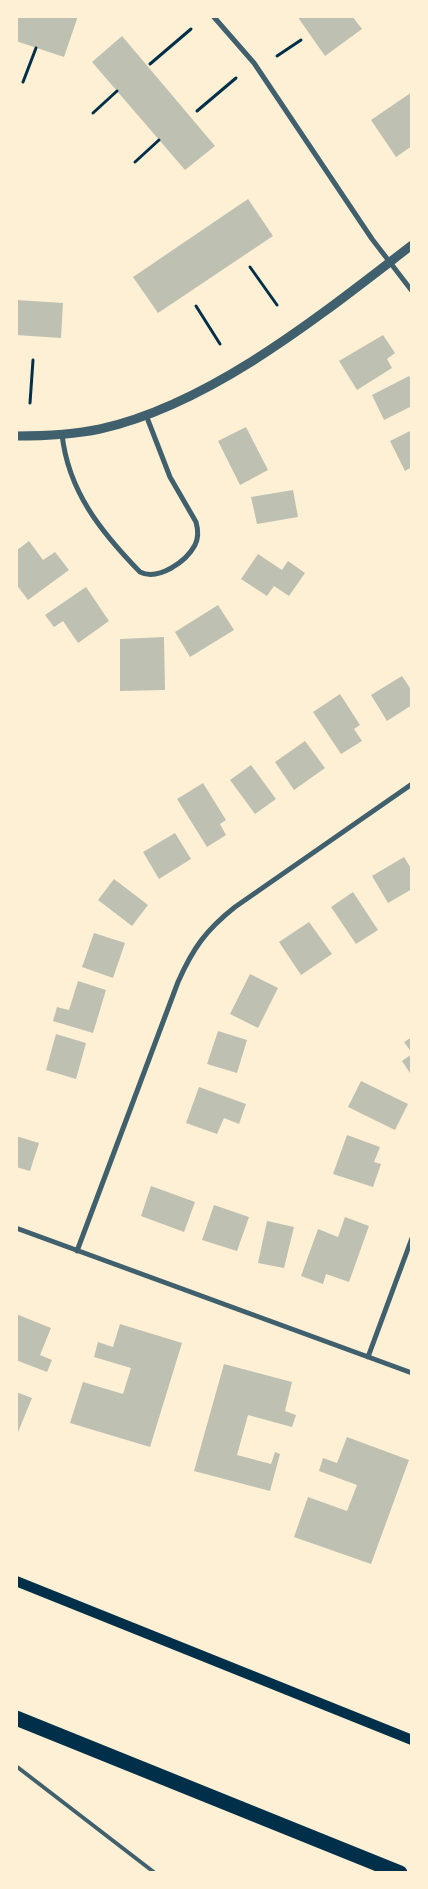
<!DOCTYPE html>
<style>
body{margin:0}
#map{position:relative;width:428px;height:1889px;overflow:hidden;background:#fdf0d5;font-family:Commissioner,sans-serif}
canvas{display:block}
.frame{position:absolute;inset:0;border:18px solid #fdf0d5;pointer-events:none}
</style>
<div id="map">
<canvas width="428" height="1889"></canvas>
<div class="frame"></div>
</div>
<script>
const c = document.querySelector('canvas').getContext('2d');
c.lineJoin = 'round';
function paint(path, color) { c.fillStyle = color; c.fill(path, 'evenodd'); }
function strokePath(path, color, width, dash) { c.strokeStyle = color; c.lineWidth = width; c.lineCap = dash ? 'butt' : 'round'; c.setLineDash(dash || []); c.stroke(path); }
paint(new Path2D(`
 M16,16H78L64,57L16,41Z
 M297,16H352L362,29L325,56Z
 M122,36L215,146L185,170L92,62Z
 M412,92V146L396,157L371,120Z
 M248,199L273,236L158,313L133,277Z
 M16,300L63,303L61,338L16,335Z
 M383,335L395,353L387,359L392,368L357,390L339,361Z
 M409,376L412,381V406L384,420L372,395Z
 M246,427L268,470L240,485L218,441Z
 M412,430V467L405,471L390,441Z
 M293,490L298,517L257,524L251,497Z
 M29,541L43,560L55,552L69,570L28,600L16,584V551Z
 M258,554L282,570L288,561L305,573L289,596L274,586L267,596L241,579Z
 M86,587L109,621L78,643L63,621L54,627L45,615Z
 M218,605L234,630L190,657L175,632Z
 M164,637L165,690L120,691V639Z
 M402,676L412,691V705L387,721L371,695Z
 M340,694L360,725L354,729L362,741L341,754L313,712Z
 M305,741L325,768L294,790L275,762Z
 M251,765L276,799L255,814L230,780Z
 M203,783L226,820L220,824L226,835L207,847L177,799Z
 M175,833L191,859L159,879L143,852Z
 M404,857L412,870V889L388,903L372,876Z
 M114,879L148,905L132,926L98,900Z
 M353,892L378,930L356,944L331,907Z
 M309,922L332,954L301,975L279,942Z
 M94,933L125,943L113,978L82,967Z
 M250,974L278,988L258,1028L230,1014Z
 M78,981L106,990L93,1033L53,1021L57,1007L69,1010Z
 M218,1031L247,1040L237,1073L207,1064Z
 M56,1034L86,1043L76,1079L46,1070Z
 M412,1037V1053L404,1042Z
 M412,1054V1076L402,1061Z
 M361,1081L408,1104L395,1130L348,1107Z
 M199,1087L246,1104L239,1124L224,1118L217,1134L186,1123Z
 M347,1135L380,1147L374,1162L381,1164L373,1187L333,1174Z
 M16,1136L39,1143L30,1171L16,1167Z
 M151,1186L195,1202L184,1232L141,1216Z
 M214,1205L249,1217L237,1251L202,1240Z
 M345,1217L369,1226L349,1282L326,1274L323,1284L301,1276L318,1229L338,1237Z
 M267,1221L294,1227L284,1268L258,1263Z
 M16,1314L51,1328L40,1355L52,1360L47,1372L16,1360Z
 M120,1324L182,1343L150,1447L70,1423L83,1382L123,1394L131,1368L94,1357L98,1342L113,1347Z
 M224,1364L292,1382L285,1411L296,1415L292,1427L248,1415L237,1455L271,1464L275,1452L280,1454L270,1491L194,1471Z
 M16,1392L32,1398L16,1437Z
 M347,1437L409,1460L371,1564L294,1537L308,1497L347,1511L357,1485L319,1471L323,1458L337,1463Z`), '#bec0b2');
strokePath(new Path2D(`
 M277,56L301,40
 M150,64L191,29
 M23,82L36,48
 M197,111L236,78
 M93,113L117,91
 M135,162L159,140
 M250,267L277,305
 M196,306L220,344
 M30,403L33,360`), '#003049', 3);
strokePath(new Path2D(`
 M16,1766L155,1873`), '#3f606c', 4);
strokePath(new Path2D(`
 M213,16L254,63L372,239L412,291
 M62,434C68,491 101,532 140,572C158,581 186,562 195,545C199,537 198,529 196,522L170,477L146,415
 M16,1228L412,1373
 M77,1251L178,982C193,948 206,930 235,907L412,784
 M368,1357L412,1238`), '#3f606c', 5);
strokePath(new Path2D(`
 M16,436C44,436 72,435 100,429C212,404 322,314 412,245`), '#3f606c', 9);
strokePath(new Path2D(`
 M16,1581L412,1740`), '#003049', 10);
strokePath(new Path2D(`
 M16,1718L400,1873`), '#003049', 15);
</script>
